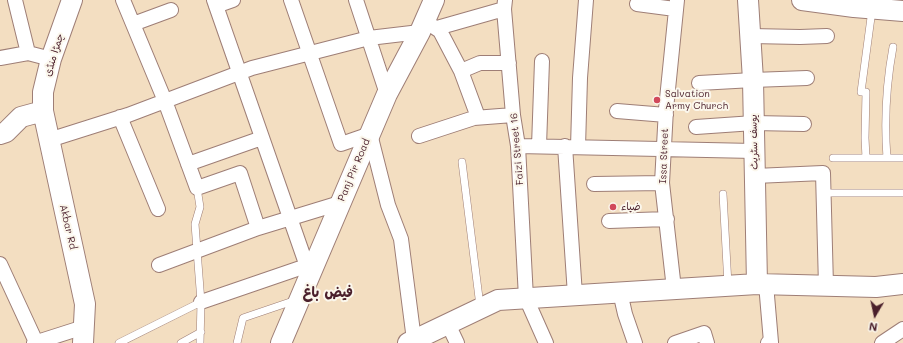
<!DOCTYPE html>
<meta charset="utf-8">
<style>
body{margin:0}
#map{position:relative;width:903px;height:343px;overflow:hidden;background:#f3dec1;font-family:Mali,sans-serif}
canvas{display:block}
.north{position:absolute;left:855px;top:295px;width:40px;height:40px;-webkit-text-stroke:3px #fbf7ec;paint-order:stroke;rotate:189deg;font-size:11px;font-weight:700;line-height:16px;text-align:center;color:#4a1f2b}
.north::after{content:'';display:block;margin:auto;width:14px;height:18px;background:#4a1f2b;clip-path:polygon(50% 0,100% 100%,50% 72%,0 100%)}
</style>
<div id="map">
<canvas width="903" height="343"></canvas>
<div class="north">N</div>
</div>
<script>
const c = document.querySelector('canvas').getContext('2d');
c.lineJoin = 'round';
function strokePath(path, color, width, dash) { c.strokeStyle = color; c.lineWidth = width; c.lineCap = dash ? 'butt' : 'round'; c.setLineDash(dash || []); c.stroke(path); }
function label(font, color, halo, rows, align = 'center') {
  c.font = font + ' Mali,"Playpen Sans Arabic",sans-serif'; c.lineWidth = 4; c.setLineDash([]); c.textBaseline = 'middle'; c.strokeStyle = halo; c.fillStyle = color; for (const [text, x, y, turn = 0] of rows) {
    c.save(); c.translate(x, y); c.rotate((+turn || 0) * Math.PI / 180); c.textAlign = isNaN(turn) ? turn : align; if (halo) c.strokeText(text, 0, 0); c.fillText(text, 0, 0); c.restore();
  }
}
const lane = new Path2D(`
 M833,158H903
 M866,158L865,138L866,92H861L872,10
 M887,158C884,119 886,85 893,47
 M462,162L480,306
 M197,188L200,207L195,224L201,302L200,343
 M824,193H903
 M723,194L728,285
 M119,343L201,302
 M181,343L201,332
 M237,343L243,318L296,300`);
const street = new Path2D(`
 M15,0L28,53
 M123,0L165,101L197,188L240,173L258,228L340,203
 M214,0L310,275
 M291,0L341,144L370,134L388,205L401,239L414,340
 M356,0L387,94
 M505,0L504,9L513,115L518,146L526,298L546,343
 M637,4L675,9
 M216,6L233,0
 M425,21L440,31L461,71L480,63H509
 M133,24L171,10
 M437,28L504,9
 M751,36L800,37L827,36
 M0,58L28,53L51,59
 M461,71L478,117
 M699,83L753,80L807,78
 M617,111L666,115
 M120,117L158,209
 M696,127L754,123L804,124
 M419,136L474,118L513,115
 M49,140L128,115L252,68L369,38L420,32
 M518,146L754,151
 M539,146L542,61
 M565,146L575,295
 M578,147L580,78L586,0
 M188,164L262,138
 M755,176L823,173L826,286
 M594,184L662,183
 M609,221L667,219
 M0,264L36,342
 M159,265L258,228
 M766,284L771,342L768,343
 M674,289L662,183L666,109L677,0
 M620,292L625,314L635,343
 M201,302L306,266
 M448,324L457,343
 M34,343L84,327
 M675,343L704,333L707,343
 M882,343L903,329`);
const secondary = new Path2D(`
 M72,0L51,59L43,92V111L85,304L83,343
 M748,0L753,80L757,284
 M802,0L854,7L903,11
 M0,134L6,132L21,117L43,111
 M281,343L387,94L420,32L434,0
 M408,343L498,300L757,284L876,287L903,284`);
strokePath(lane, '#9e7e76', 8);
strokePath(street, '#9e7e76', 16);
strokePath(secondary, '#9e7e76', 22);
strokePath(lane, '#fff', 7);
strokePath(street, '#fff', 14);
strokePath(secondary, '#fff', 20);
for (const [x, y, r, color] of [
 [657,100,4,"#d1495b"],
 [613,207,4,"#d1495b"]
]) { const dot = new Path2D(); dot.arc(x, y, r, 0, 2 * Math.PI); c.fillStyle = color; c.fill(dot); strokePath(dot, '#fbf7ec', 1.5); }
label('10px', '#4a1f2b', '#fbf7ec', [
 ["چمڑا منڈی",54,55,-73],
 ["یوسف سٹریٹ",754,142,-91],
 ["Faizi Street 16",517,149,-95],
 ["Issa Street",664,156,-88],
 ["Panj Pir Road",354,170,-67],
 ["Akbar Rd",68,227,77]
]);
label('10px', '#4a1f2b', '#fbf7ec', [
 ["Salvation",665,94],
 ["Army Church",665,106],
 ["ضیاء",621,207]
], 'left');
label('bold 14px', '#4a1f2b', '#fbf7ec', [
 ["فیض باغ",328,293]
]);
</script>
